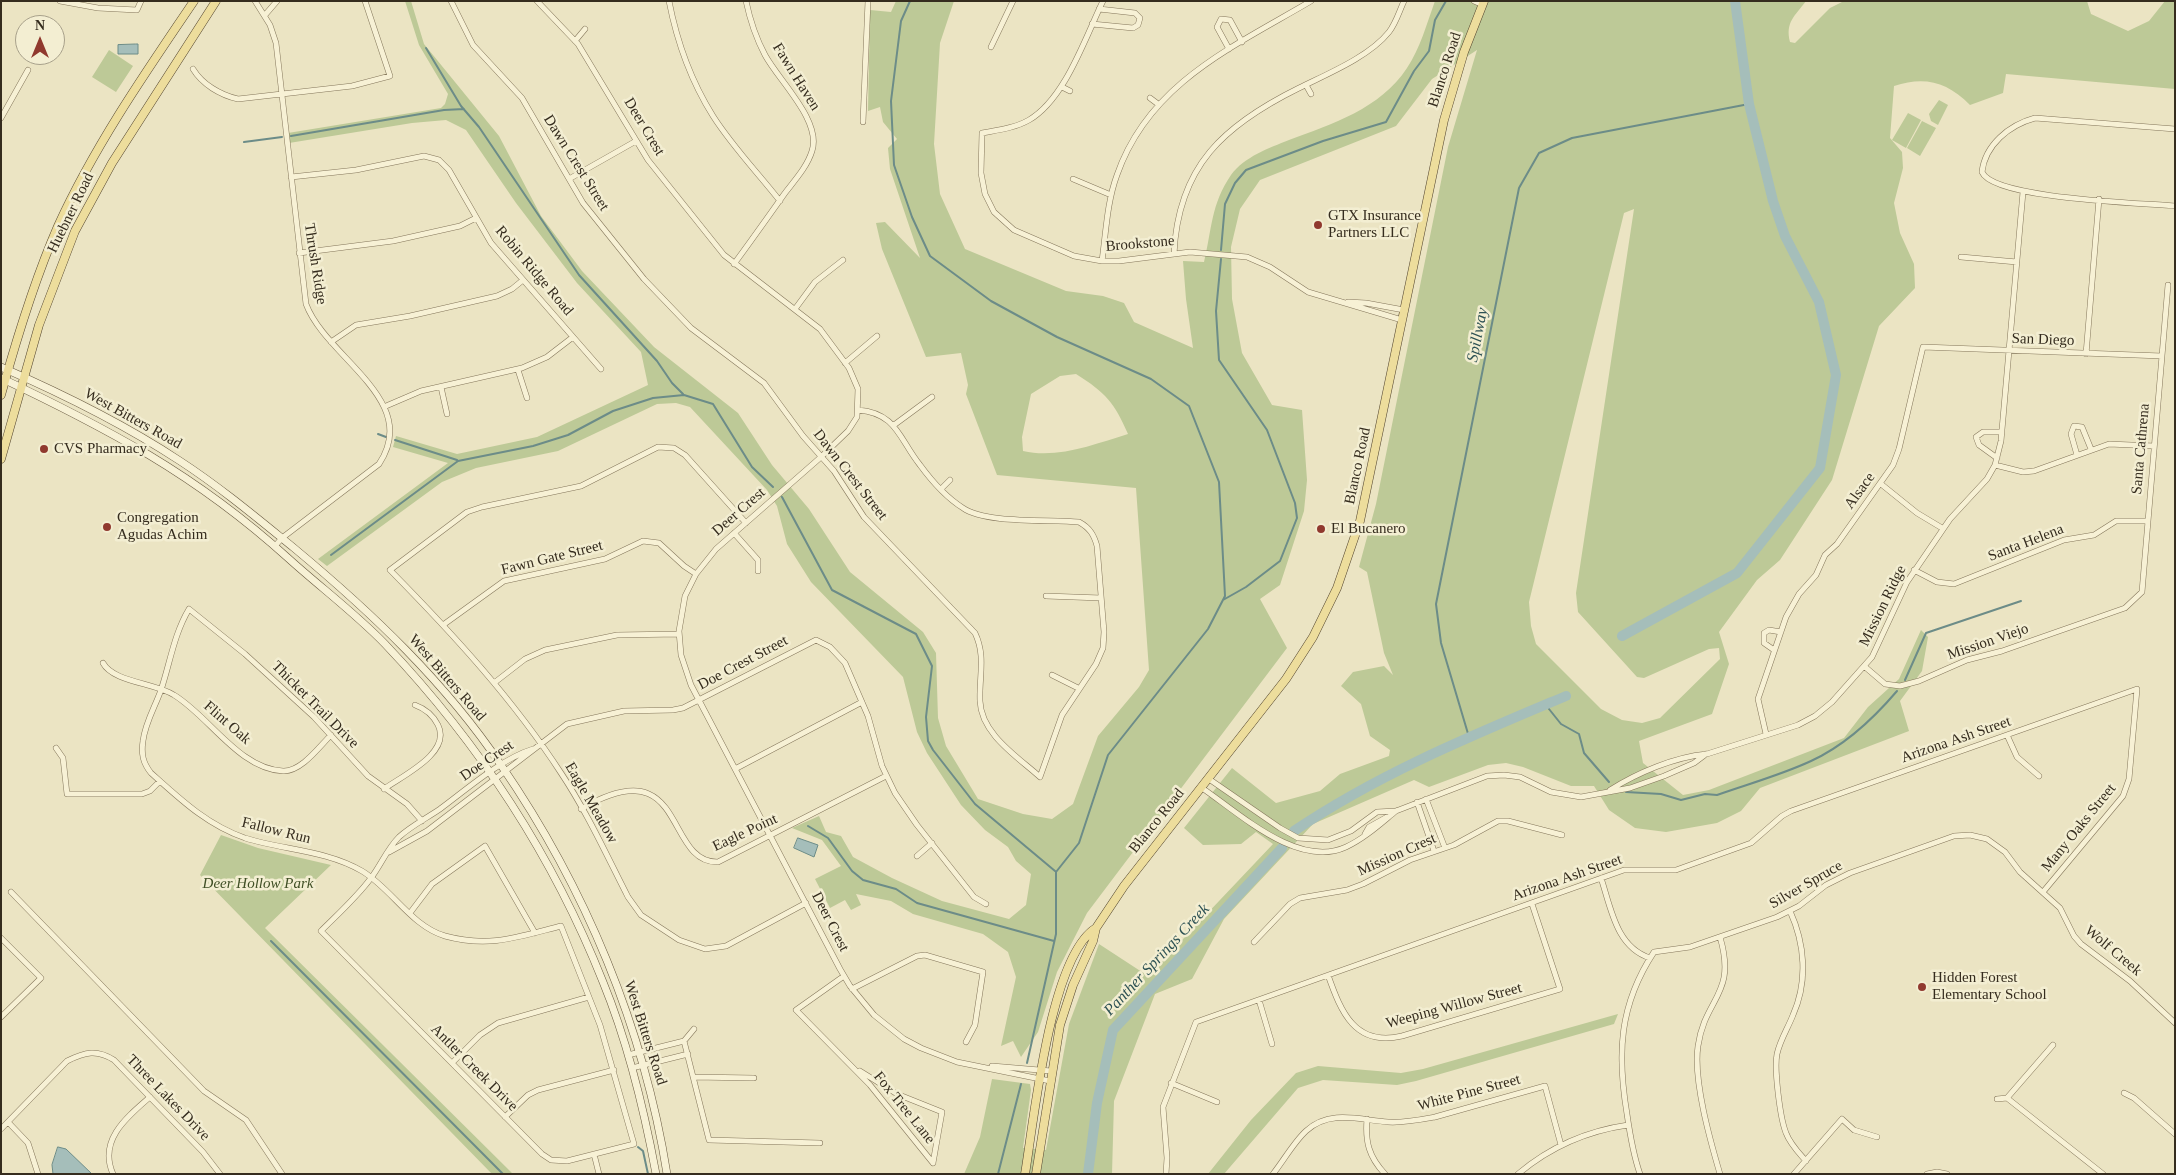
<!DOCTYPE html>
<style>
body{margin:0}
#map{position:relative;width:2176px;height:1175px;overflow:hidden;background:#ebe4c3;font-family:Georgia,serif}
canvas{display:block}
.frame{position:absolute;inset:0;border:2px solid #352c1e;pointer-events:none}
.north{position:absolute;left:15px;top:15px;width:50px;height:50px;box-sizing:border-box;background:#f3eed2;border:1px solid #a7a08a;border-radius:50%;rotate:0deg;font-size:14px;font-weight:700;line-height:20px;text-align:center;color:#352c1e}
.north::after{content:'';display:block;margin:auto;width:18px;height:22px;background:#90392e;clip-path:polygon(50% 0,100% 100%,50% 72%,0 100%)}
</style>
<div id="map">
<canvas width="2176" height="1175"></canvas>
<div class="frame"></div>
<div class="north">N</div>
</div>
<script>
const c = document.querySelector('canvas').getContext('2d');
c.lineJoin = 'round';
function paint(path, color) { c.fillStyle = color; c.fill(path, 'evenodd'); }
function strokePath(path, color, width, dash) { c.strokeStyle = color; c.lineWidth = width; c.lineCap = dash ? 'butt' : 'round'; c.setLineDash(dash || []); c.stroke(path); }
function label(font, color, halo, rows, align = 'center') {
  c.font = font + ' Georgia,serif'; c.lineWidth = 5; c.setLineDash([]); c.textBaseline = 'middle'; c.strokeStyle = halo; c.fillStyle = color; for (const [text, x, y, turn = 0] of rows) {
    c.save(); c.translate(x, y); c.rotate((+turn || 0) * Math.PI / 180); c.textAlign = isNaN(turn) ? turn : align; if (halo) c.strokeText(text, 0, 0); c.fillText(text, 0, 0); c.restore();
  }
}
paint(new Path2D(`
 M405,1H411L424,44L499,136L541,216L582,271L654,347L738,413L772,465L809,509L850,572L923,632L936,653L938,718L946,746L978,799L1023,814L1052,819L1073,804L1098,736L1139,687L1149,670L1136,488L997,475L966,394L968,385L961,353L926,357L882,249L876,223L885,222L920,258L890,169L888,148L897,139L883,122L880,107L868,111L870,10L891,12L896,1H954L940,43L934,144L940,194L965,249L1066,291L1103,296L1124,303L1134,322L1193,348L1186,299L1183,261L1204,262C1212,229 1211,204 1231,175C1244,157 1269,148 1289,140C1332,124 1380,109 1407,68C1420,49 1427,23 1435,1H1806C1795,16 1785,22 1790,42L1795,43L1830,8L1844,1H2087L2091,14L2128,31L2149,21L2165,1H2175V89L2006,74L2003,93L1970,105C1947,82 1925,76 1894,86L1890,138L1902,152L1903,168L1894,203L1900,233L1914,264L1915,288L1879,326L1832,480L1780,560L1757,580L1719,632L1729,664L1712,714L1639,741L1643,763L1683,795L1709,790L1844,738L1868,707L1899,679L1921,630L1928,637L1922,671L1900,701L1909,731L1760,788L1741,811L1717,823L1666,832L1635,828L1609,810L1594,786H1571L1523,767L1506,763L1488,765L1429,787L1414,780L1313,824L1224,919L1192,979L1155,994L1114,1101L1112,1174H964L980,1137L992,1079L1030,1084L1031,1090L1023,1148L1046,1150L1069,1024L1099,944L1148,976L1273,844L1256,832L1241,844L1203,845L1184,828L1232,768L1276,803L1320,791L1340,774L1389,756L1390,750L1370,736L1361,704L1341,686L1353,672L1384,666L1393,675L1384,653L1367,572L1359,567L1376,504L1448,147L1477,50L1432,79L1396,126L1260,180L1240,209L1231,247L1232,299L1242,353L1272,405L1302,410L1307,480L1304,511L1280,585L1260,599L1287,648L1087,913L1057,972L1038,1032L1021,1057L1013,1041L1001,1046L1016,977L1008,952L983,934L913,914L891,901L856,894L861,905L851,910L845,900L830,908L815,879L841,866L822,840L792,828L819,816L826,832L841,836L853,857L892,878L942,901L1009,919L1026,905L1031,874L1016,861L1008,847L985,830L961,805L927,753L917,732L903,677L811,582L787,544L777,506L767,490L690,407L676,403L657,404L558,451L476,468L442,482L327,566L318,559L448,463L393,447L396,436L457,454L537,437L648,385L641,352L577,283L516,203L466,130L446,120L412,123L289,143L288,133L441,108L445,104L448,94L419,45ZM1634,209L1576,593L1578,612L1637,677L1644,678L1709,649L1719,648L1720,659L1660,718L1642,723L1622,720L1601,709L1536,644L1531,626L1529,602L1624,213ZM1076,374C1106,393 1114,402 1128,434C1095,444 1058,459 1023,451L1022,437L1031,394L1060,376Z
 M109,50L133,66L116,92L92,77Z
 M1939,100L1948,105L1938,125L1931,121L1929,114Z
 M1908,113L1921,120L1906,148L1892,140Z
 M1922,121L1936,128L1920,156L1907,148Z
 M221,835L258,848L331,865L265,928L513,1174H492L200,875Z
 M1618,1014L1614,1024L1416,1081L1397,1085L1323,1080L1298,1088L1224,1174H1208L1251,1120L1296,1073L1318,1066L1401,1073L1423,1069Z`), '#bdc997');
const water = new Path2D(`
 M136,44H138V54H118V45Z
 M798,838L818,845L814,857L794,848Z
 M58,1147L66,1149L92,1174H53L52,1165Z`);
paint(water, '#a5beba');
strokePath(water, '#6c8c88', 1);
strokePath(new Path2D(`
 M910,1L901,21L891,101L894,165L912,217L930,256L991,301L1057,337L1151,379L1189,406L1219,482L1225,596L1208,629L1108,755L1079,843L1056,872V934L1027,1063
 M426,48L461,106L479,127L579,275L657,361L672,383L683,394
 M291,136L444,110L464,109
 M244,142L282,137
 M1221,250L1225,204L1235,183L1246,170L1323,141L1386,122L1414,71L1429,51L1435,20L1446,1
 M1221,259L1216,311L1219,360L1267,430L1295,503L1297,518L1280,561L1246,587L1223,600
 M378,434L386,437
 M395,440L457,460
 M782,497L832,590L916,634L932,666L926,717L928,741L933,750L975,804L1055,871
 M331,555L458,461L533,446L568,435L613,411L653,398L684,395L713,404L752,467L773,487
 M1905,680L1926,633L2021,601
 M1545,704L1561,724L1579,734L1584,753L1609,782
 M1469,737L1441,643L1436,604L1519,188L1539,153L1572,138L1749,104
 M1626,792L1661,794L1681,800L1705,794L1717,795C1748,784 1781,775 1811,761C1844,746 1874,718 1897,691
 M808,826L828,838L852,871L863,880L896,889L917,903L1054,941
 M271,941L503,1174
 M638,1147L643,1151L648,1174
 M998,1174L1021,1084`), '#6c8c88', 2);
strokePath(new Path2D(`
 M1622,636L1737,573L1820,468L1836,375L1819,302L1785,236L1773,201L1749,104L1735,1
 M1294,831C1380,773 1471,736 1566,696
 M1088,1174L1097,1103L1113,1030L1282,848`), '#a5beba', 10);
const minor = new Path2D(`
 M60,1L98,8L137,10L141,1
 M255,1L270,25L276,43L306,304C326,358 422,400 379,464L282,538L275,546
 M451,1L473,45L522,98L583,203L644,279L691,328L764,383L803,436L834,471L864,517L975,633C986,656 979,676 980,701C981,734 1018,757 1040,777L1062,715L1096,664L1103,648L1104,632L1097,546C1094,535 1090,528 1079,522C1050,519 986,524 963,508C947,498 931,480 920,465C899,439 897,413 858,410
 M537,1L578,44L648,160L724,255L820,329L849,368L858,389L857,417L848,431L821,457L716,549L696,574L685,596L679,631L681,655L691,685L840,969L850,986L874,1015L904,1039L921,1048L957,1062L1050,1081
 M669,1C677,42 691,81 713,116C732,146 758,173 780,201
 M1103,1C1085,38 1065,99 1029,120C1015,128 998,130 982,133L981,173L985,194L994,212L1014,230L1074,256L1102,261H1119L1190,252L1247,257L1270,267L1308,292L1402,320
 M1474,1L1483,5
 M265,15L277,1
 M1092,24L1133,28L1138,25L1140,18L1135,13L1099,9
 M575,41L585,29
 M991,47L1013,1
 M1229,49L1217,27L1221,19L1230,20L1242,42
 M193,69C202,84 220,95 238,99L352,86L390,76L365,1
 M1306,85L1311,94
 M1062,87L1070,91
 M1150,98L1158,104
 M1,118L28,70
 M863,122L868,1
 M2175,129L2035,118C2009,125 1985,145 1982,172C1993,199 2143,203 2175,206
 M291,177L356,170L424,156L439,160L449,170L491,243L601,369
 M569,179L636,141
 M1073,179L1111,195
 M299,253L393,241L460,226L476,218
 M1174,254C1178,166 1224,125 1299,88C1327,74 1369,57 1389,32C1396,23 1399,12 1404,1
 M1961,257L2017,262
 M1102,261C1106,232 1107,202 1117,175C1149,83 1233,47 1311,1
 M734,264C751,241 768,217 785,193C795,180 807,167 812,151C822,121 779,81 765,55C756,38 750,20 746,1
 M1348,302L1366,303L1404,310
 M795,309L815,282L843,260
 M331,342L356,325L410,316L497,296L512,289L523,280
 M2086,354L2099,199
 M845,363L877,336
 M518,370L527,398
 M441,387L447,414
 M386,406L421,391L522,368L547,357L573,337
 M894,425L932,397
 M2077,455L2071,434L2074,426L2082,427L2091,449
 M1997,458L1979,445L1976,437L1983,432H2002
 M1995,465L2023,472L2034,471L2109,444L2154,446
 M1881,484L1917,513L1942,528
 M942,488L950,480
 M746,523L685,455L674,448L658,447L581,486L482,507L467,512L390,570C452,633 513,699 561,773C587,812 607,856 628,897L641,915L679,940L705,949L726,946L806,903
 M734,533L758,560V571
 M1914,570L1937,582L1954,584L2064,540L2094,535L2116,521H2148
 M1046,596L1101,598
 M443,625L504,581L605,559L643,541L659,543L684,566L696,574
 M1774,650L1764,643V633L1769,630L1781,632
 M103,663C113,682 155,683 174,695C209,716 239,769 283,771C301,772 319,747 331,735
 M1864,666L1885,684L1900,686L1919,681L1967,660L2002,651L2125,608L2142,592L2168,285
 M1052,675L1078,688
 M494,683L525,659L545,650L617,635L679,634
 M1766,734L1758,699L1786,617L1799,594L1816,575L1825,555L1837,544L1893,465L1899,449L1923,347L2162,356
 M2007,735L2017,757L2039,776
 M56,748L63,758L67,794H142L150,791L160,781
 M735,769L862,702
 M1209,779L1280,828L1298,838L1328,840L1351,831L1377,812L1396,811L1487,776L1504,775L1520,777L1551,792L1581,797L1630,788L1664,776L1694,763L1706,754
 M1202,788C1239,813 1298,869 1346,847C1365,838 1380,824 1396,811
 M384,789C402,776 452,753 438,725C433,715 426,709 415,705
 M1610,790C1637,773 1674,757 1707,754L1798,725L1815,716L1832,702L1872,657L1907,582L1950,519L1987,479L1995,465L2001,441L2023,192
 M1426,799L1445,848
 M1417,802L1434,851
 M581,809C688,747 663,863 718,862L886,776
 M422,821L407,804L368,776L314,717L245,654L189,609C174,634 170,663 161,690C155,707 145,723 143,741C141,754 143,763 151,773C180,799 207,825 245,838C283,850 326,850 362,871C392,889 411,926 445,936C489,948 518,937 561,926L600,1025L634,1144L567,1161L551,1160L542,1154L321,931C338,914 357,897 371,878C381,865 387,849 399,837C411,826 427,818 440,809C467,789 501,759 533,749
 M1365,834L1369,827L1387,817
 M389,852L427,831L567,724L624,711L673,710L683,708L816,640L830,647L845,663L868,716L882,766L895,793L917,825L974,897L986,904
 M917,856L932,843
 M1601,878C1611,908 1616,947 1650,958
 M11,892L204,1091L246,1120L282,1174
 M1790,911C1805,944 1808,981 1793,1015C1788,1028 1780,1040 1777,1054C1774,1069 1780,1118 1786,1133C1790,1144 1799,1153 1806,1161
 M410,913L432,884L485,846L535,933
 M1,938L41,978L1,1017
 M1254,942L1290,904L1300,898L1347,890L1363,884L1410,860L1454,845L1498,821H1508L1562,835
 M1328,975C1341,1012 1355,1047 1402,1036L1560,989L1532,904
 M844,976L796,1010L870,1085L933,1163
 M852,989L917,956L925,955L983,972L975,1025L966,1042
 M1259,1000L1272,1044
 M694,1029L684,1041L709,1140L820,1143
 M628,1055L684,1041
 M452,1063L480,1035L498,1023L589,997
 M992,1066L1051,1071
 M632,1068L688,1054
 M860,1071L897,1094L942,1112L933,1163
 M693,1077L754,1078
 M1171,1083L1217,1102
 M2124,1093L2134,1098L2175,1134
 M2007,1098L2053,1045
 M1997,1099L2007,1098L2103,1174
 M505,1117L528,1095L538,1090L614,1070
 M1367,1119C1365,1142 1369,1157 1385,1174
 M8,1122L28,1143L38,1174
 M1,1129L67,1061C85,1052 97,1049 114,1060L203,1152L220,1174
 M594,1154L599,1174
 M113,1174C98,1140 127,1117 150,1097
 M1166,1174L1167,1158L1163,1107L1196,1022L1624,870H1676L1751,843L1782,816L1791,811L2137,689L2129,779L2123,796L2043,892
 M1273,1174C1284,1160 1294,1142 1306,1131C1330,1109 1360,1120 1388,1122C1404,1123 1419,1120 1435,1117L1545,1086L1561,1145
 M1518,1174C1550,1147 1586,1131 1628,1125
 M1640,1174C1633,1154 1630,1135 1627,1114C1617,1054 1619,1005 1654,952L1690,947L1777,917L1799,906L1826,885L1850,873L1954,836L1970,835L1987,839L2005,852L2020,872L2060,908L2074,936L2081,944L2130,981L2175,1023
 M1720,1174C1710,1140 1693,1080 1698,1046C1705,997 1737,995 1720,937
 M1794,1174L1842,1119L1854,1130L1877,1137
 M1927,1174L1937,1172L1947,1174`);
const secondary = new Path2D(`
 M1,367C63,394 124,424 180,461C220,487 257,518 294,548C371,612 445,682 501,765C585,887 644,1028 667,1174
 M1,378C52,402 101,427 149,455C199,485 246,520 288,558C320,587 355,613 385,644C478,742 553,856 603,982C628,1043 644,1109 656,1174`);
const primary = new Path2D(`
 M1,395C17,337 34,281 58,226C94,147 145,73 194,1
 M1,459L39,325L75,231L112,163L216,1
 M1025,1174C1034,1120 1050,956 1096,928
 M1036,1174L1060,1025L1073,985L1093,941L1096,928L1124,886L1286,679L1313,637L1337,588L1360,521L1444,120L1464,52L1484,1`);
strokePath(minor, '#84765b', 6);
strokePath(secondary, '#66573e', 8);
strokePath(primary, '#52442f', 9);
strokePath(minor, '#f7f1d5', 5);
strokePath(secondary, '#f7f1d5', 7);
strokePath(primary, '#eddd9c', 8);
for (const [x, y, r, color] of [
 [1318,225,5,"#90392e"],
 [44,449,5,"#90392e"],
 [107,527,5,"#90392e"],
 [1321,529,5,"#90392e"],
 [1922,987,5,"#90392e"]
]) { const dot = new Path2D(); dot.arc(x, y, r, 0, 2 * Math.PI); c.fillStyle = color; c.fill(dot); strokePath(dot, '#f3eed2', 2); }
label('15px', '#352c1e', '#f3eed2', [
 ["Blanco Road",1445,70,-72],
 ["Fawn Haven",796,77,58],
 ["Deer Crest",644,127,59],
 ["Dawn Crest Street",576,163,58],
 ["Huebner Road",71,213,-64],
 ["Brookstone",1140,244,-5],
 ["Thrush Ridge",315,264,81],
 ["Robin Ridge Road",534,271,50],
 ["San Diego",2043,340,2],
 ["West Bitters Road",133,419,29],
 ["Santa Cathrena",2141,449,-85],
 ["Blanco Road",1358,466,-78],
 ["Dawn Crest Street",850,475,52],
 ["Alsace",1860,491,-54],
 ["Deer Crest",739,512,-41],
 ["Santa Helena",2026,543,-21],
 ["Fawn Gate Street",552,558,-14],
 ["Mission Ridge",1883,606,-64],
 ["Mission Viejo",1988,642,-19],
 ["Doe Crest Street",743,663,-28],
 ["West Bitters Road",447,678,49],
 ["Thicket Trail Drive",315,705,45],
 ["Flint Oak",227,723,41],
 ["Arizona Ash Street",1956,740,-19],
 ["Doe Crest",487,761,-34],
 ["Eagle Meadow",591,803,60],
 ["Blanco Road",1157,821,-51],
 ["Many Oaks Street",2079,828,-51],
 ["Fallow Run",276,831,14],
 ["Eagle Point",745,833,-25],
 ["Mission Crest",1397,855,-24],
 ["Arizona Ash Street",1567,878,-19],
 ["Silver Spruce",1806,885,-30],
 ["Deer Crest",830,922,63],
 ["Wolf Creek",2113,951,40],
 ["Weeping Willow Street",1454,1006,-15],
 ["West Bitters Road",645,1033,72],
 ["Antler Creek Drive",474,1068,45],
 ["White Pine Street",1469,1093,-15],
 ["Three Lakes Drive",168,1098,46],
 ["Fox Tree Lane",904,1108,51]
]);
label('15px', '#352c1e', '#f3eed2', [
 ["GTX Insurance",1328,216],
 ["Partners LLC",1328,233],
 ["CVS Pharmacy",54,449],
 ["Congregation",117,518],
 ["Agudas Achim",117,535],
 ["El Bucanero",1331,529],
 ["Hidden Forest",1932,978],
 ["Elementary School",1932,995]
], 'left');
label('italic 15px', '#415026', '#f3eed2', [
 ["Deer Hollow Park",258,884]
]);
label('italic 16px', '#2e5254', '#f3eed2', [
 ["Spillway",1478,335,-79],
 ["Panther Springs Creek",1157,960,-47]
]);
</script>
